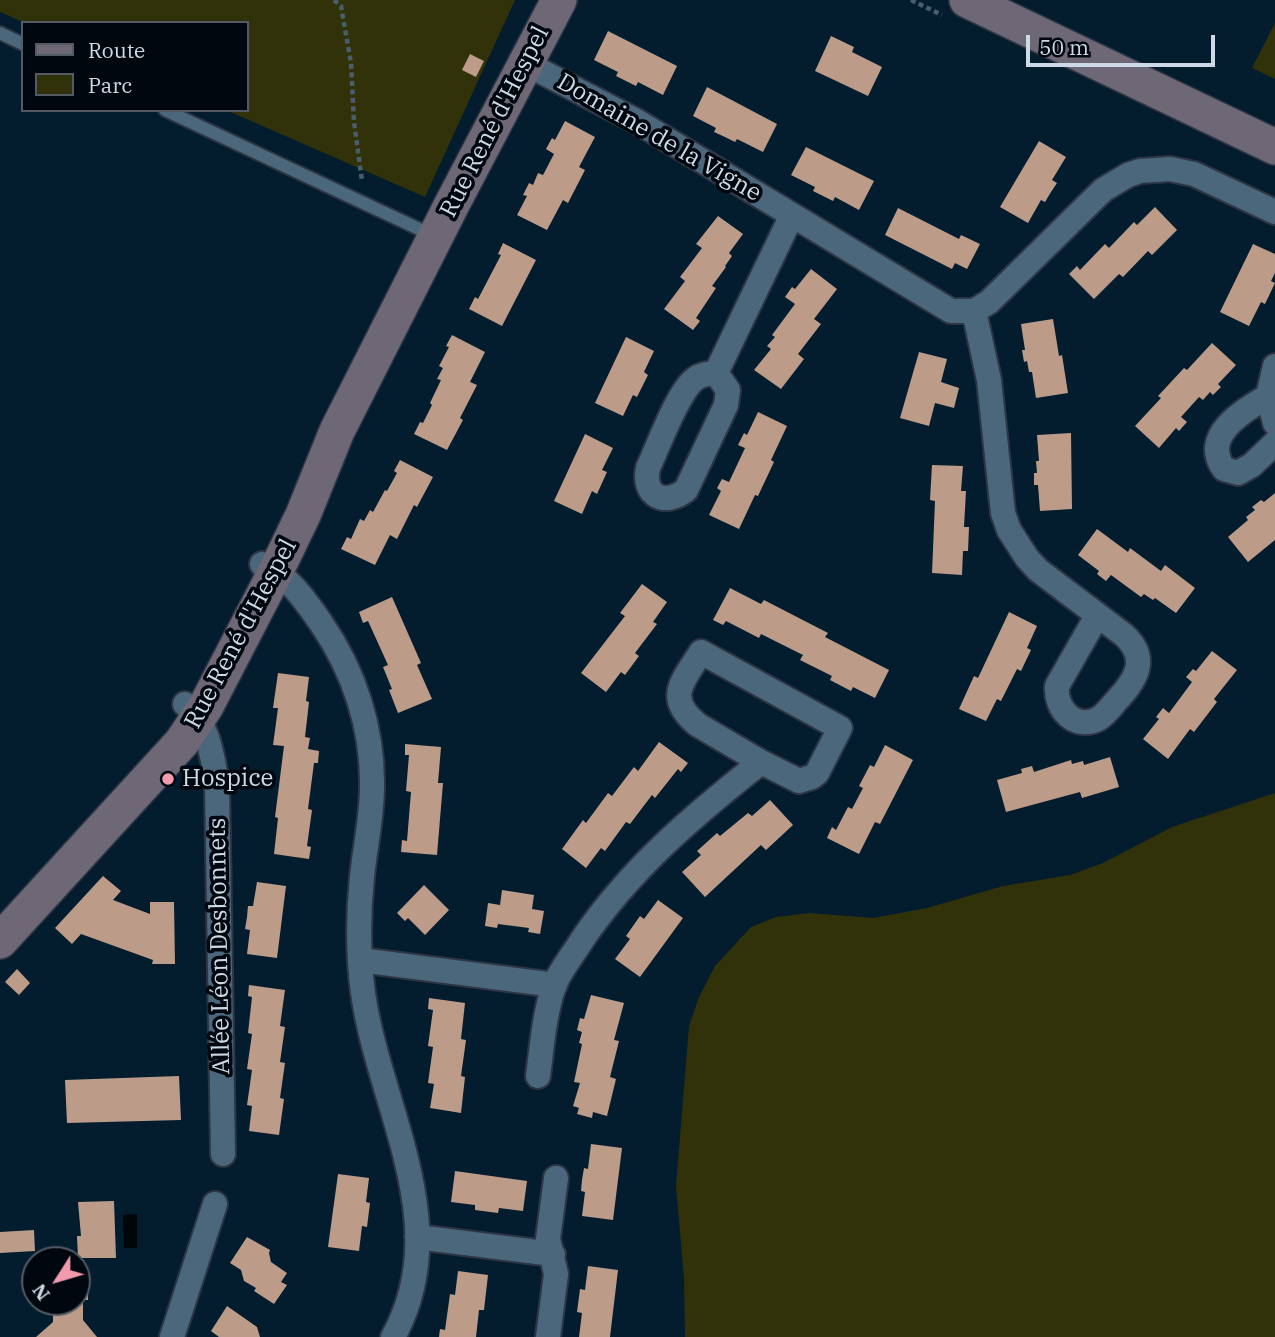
<!DOCTYPE html>
<meta charset="utf-8">
<style>
body{margin:0}
#map{position:relative;width:1275px;height:1337px;overflow:hidden;background:#031d2e;font-family:"IBM Plex Serif",serif}
canvas{display:block}
.legend{position:absolute;left:21px;top:21px;width:228px;height:91px;box-sizing:border-box;background:#01070e;border:2px solid #525b64;margin:0;padding:9px 12px;list-style:none;font-size:21px;color:#cbdae6}
.legend li{display:flex;align-items:center;gap:14px;height:35px}
.legend b{width:35px;border:2px solid #525b64}
.north{position:absolute;left:21px;top:1246px;width:70px;height:70px;box-sizing:border-box;background:#01070e;border:2px solid #525b64;border-radius:50%;rotate:233deg;font-size:19px;font-weight:700;line-height:28px;text-align:center;color:#cbdae6}
.north::after{content:'';display:block;margin:auto;width:24px;height:32px;background:#f29aae;clip-path:polygon(50% 0,100% 100%,50% 72%,0 100%)}
.scale{position:absolute;left:1026px;top:35px;width:189px;height:32px;box-sizing:border-box;border:4px solid #cbdae6;border-top:0;padding-left:9px;font-size:21px;line-height:24px;white-space:nowrap;color:#cbdae6;-webkit-text-stroke:5px #01070e;paint-order:stroke}
</style>
<div id="map">
<canvas width="1275" height="1337"></canvas>
<ul class="legend">
<li><b style="height:9px;background:#6d6776"></b>Route</li>
<li><b style="height:19px;background:#313209"></b>Parc</li>
</ul>
<div class="north">N</div>
<div class="scale">50 m</div>
</div>
<script>
const c = document.querySelector('canvas').getContext('2d');
c.lineJoin = 'round';
function paint(path, color) { c.fillStyle = color; c.fill(path, 'evenodd'); }
function strokePath(path, color, width, dash) { c.strokeStyle = color; c.lineWidth = width; c.lineCap = dash ? 'butt' : 'round'; c.setLineDash(dash || []); c.stroke(path); }
function label(font, color, halo, rows, align = 'center') {
  c.font = font + ' "IBM Plex Serif",serif'; c.lineWidth = 7; c.setLineDash([]); c.textBaseline = 'middle'; c.strokeStyle = halo; c.fillStyle = color; for (const [text, x, y, turn = 0] of rows) {
    c.save(); c.translate(x, y); c.rotate((+turn || 0) * Math.PI / 180); c.textAlign = isNaN(turn) ? turn : align; if (halo) c.strokeText(text, 0, 0); c.fillText(text, 0, 0); c.restore();
  }
}
paint(new Path2D(`
 M0,0H515L425,197L226,110H247V23H25L0,12Z
 M1275,23V79L1252,68Z
 M1275,793V1337H685L684,1278L676,1186L689,1026L699,997L715,966L751,927L776,917L809,913L873,918L927,908L1003,886L1070,875L1103,863L1172,827Z`), '#313209');
paint(new Path2D(`
 M137,1214V1248H124L123,1215Z`), '#000509');
paint(new Path2D(`
 M608,31L677,66L663,95L638,82L636,86L616,76L618,72L594,60Z
 M831,36L854,47L852,52L882,67L868,96L815,71Z
 M470,54L484,61L476,77L462,70Z
 M707,87L777,124L763,152L737,139L735,142L725,137L714,132L716,128L693,116Z
 M565,121L595,137L579,167L585,170L568,203L563,200L547,230L517,215L527,196L523,195L529,183L533,185L538,173L543,175L554,154L546,149L552,138L555,140Z
 M1039,141L1066,157L1052,180L1057,183L1051,192L1045,202L1041,200L1028,223L1000,207Z
 M806,147L874,181L859,210L835,197L833,201L813,191L815,187L791,175Z
 M1155,207L1177,230L1152,255L1148,251L1123,277L1119,274L1094,299L1069,274L1077,266L1080,270L1105,244L1109,248L1134,222L1137,225Z
 M898,208L959,239L961,235L980,244L967,269L955,263L952,269L885,235Z
 M718,216L743,234L729,253L732,256L725,266L726,267L712,286L716,288L696,318L700,321L693,330L664,309L685,281L680,277L702,248L696,244Z
 M503,243L536,260L502,326L469,309L475,297L478,299L501,255L498,254Z
 M1253,244L1275,254V273L1271,281L1275,283L1265,304L1261,302L1249,326L1220,312Z
 M811,269L837,289L814,319L821,324L798,354L804,359L781,389L754,370L771,349L767,346L775,337L772,335L795,304L785,297L792,287L795,289Z
 M1053,319L1059,356L1062,355L1068,393L1036,398L1032,372H1029L1027,361L1024,362L1022,350H1025L1021,324Z
 M452,335L485,352L470,382L477,385L460,418L463,420L447,450L414,434L420,422L423,423L432,405L430,403L441,380L437,379L443,368L439,366L449,347L446,346Z
 M626,337L654,351L644,372L648,375L637,397L633,395L623,416L595,403Z
 M1212,343L1236,365L1218,384L1221,387L1213,395L1210,392L1203,400L1199,397L1181,417L1187,422L1179,431L1176,428L1159,448L1135,426L1161,398L1158,396L1184,368L1187,370Z
 M919,352L947,359L941,382L959,388L954,408L935,403L929,426L900,418Z
 M758,412L787,426L771,460L774,462L758,496L755,495L739,529L709,515L721,491L717,488L722,479L729,482L745,448L738,445L744,433L747,435Z
 M1071,433L1072,509L1040,511L1038,485H1034V473H1037L1036,461H1039L1037,435Z
 M585,434L613,448L602,470L607,472L597,494L592,491L582,514L554,501Z
 M400,460L433,477L417,507L414,505L397,539L390,535L375,565L341,549L347,537L351,539L360,519L364,521L370,510L373,512L385,490L387,491L397,473L394,471Z
 M932,465L963,466L961,491H966L964,527H969L968,551H963L962,575L932,573L935,501L930,500Z
 M1275,493V540L1248,562L1228,537L1248,520L1246,517L1255,510L1252,507L1261,500L1264,502Z
 M1097,529L1128,552L1130,548L1161,571L1165,565L1195,588L1176,613L1155,598L1153,600L1144,594L1141,597L1111,575L1106,581L1097,574L1099,571L1078,555Z
 M642,584L667,602L653,622L657,624L635,653L639,656L625,675L621,672L606,692L581,673L625,616L620,613Z
 M730,588L761,604L764,600L828,633L825,637L889,670L875,698L853,687L851,691L830,680L832,676L800,660L803,655L761,634L759,638L726,621L723,625L713,620Z
 M392,597L421,663L417,665L432,699L398,713L389,690L392,689L383,667L388,665L368,621L363,623L359,612Z
 M1009,612L1037,626L1027,648L1031,650L1021,671L1017,669L1001,701L997,699L986,721L959,709L974,676L978,678Z
 M1212,651L1237,670L1214,699L1217,702L1194,732L1190,729L1168,759L1143,739L1159,719L1156,717L1163,708L1169,713L1192,682L1186,677L1193,669L1196,671Z
 M278,673L309,677L306,701L309,702L305,737L310,738L308,749L319,751L318,763H314L308,809L312,810L307,846L311,847L309,859L274,854L278,818L275,817L284,746L273,745L278,708H273Z
 M659,742L688,763L681,772L678,769L655,798L652,795L630,824L626,822L605,851L601,848L586,868L562,849L583,820L586,823L608,793L612,796L634,767L638,771Z
 M405,744L441,747L438,783H443L437,855L401,852L402,840L407,841L411,792L406,791L409,755H405Z
 M885,745L913,760L880,824L875,822L859,854L827,838L832,827L836,830L848,807L852,809L863,788L859,786L870,765L874,767Z
 M1110,757L1119,787L1082,798L1080,792L1006,812L997,780L1022,773L1021,769L1032,766L1034,772L1071,760L1072,764L1083,761L1084,765Z
 M770,800L793,825L766,850L761,845L705,897L682,872L701,855L697,851L717,833L720,836L748,813L752,816Z
 M103,876L121,891L113,900L150,914V902H174L175,964H152L153,960L81,934L72,944L55,928Z
 M257,882L286,886L277,958L247,954L250,930L245,929L247,917L248,906H253Z
 M424,885L449,910L425,935L408,918L405,921L397,913Z
 M502,890L534,895L532,909L544,911L540,934L528,932L529,928L498,924L497,928L485,926L488,903L500,905Z
 M658,900L683,918L640,977L615,959L630,939L626,936L640,916L644,919Z
 M17,969L30,983L19,995L5,982Z
 M249,985L285,990L280,1026L285,1027L280,1062L285,1063L280,1098L284,1099L279,1135L249,1131L252,1106L247,1105L252,1070L247,1069L252,1034L248,1033L252,997L248,996Z
 M591,995L624,1003L614,1040L619,1041L610,1077L616,1079L607,1116L593,1112L592,1118L577,1114L579,1108L573,1106L580,1083L574,1082L582,1044L579,1043L582,1032L577,1030L580,1018L584,1019Z
 M429,998L465,1003L461,1039L466,1040L461,1076L465,1077L461,1113L430,1108L434,1084L428,1083L433,1047L428,1046L433,1010L428,1009Z
 M179,1076L181,1120L67,1123L65,1080Z
 M591,1144L622,1148L613,1220L582,1216L585,1192L581,1191L582,1180L584,1168L588,1169Z
 M455,1171L527,1181L523,1211L499,1208L498,1213L475,1210V1205L451,1202Z
 M338,1174L369,1178L366,1202L370,1203L367,1227L362,1226L359,1251L328,1247Z
 M114,1201L116,1258H78L77,1236H81L78,1202Z
 M34,1230L35,1251L0,1253V1232Z
 M247,1237L270,1250L269,1253L271,1262L287,1273L281,1282L287,1285L274,1304L254,1291L256,1288L244,1281L241,1270L230,1263Z
 M588,1266L618,1270L610,1337H579L582,1313L577,1312L580,1289L585,1290Z
 M458,1271L488,1275L484,1310H479L476,1337H439L440,1329L445,1330L450,1294L455,1295Z
 M77,1285H88V1300H83V1320L97,1337H36L53,1322V1311H48V1302H77Z
 M227,1306L257,1327L260,1337H219L211,1331Z`), '#bc9c89');
const lane = new Path2D(`
 M0,33L23,44
 M165,110L434,236`);
const street = new Path2D(`
 M525,63L638,122L951,311H974L989,302L1103,190L1128,175L1140,171L1170,169L1194,174L1275,212
 M974,311L989,380L1003,513L1009,530L1027,558L1038,570L1124,635C1149,658 1137,679 1117,700C1111,707 1105,715 1098,719C1074,731 1055,708 1057,686L1097,616
 M1275,366L1268,396L1275,423
 M716,373L728,390L726,405L686,490C665,507 642,496 648,468C658,447 678,391 695,379C701,374 708,374 716,373L792,215
 M1268,396C1243,411 1200,436 1224,469L1238,473L1252,465L1275,443
 M262,564C288,575 305,600 321,623C354,671 373,728 372,787C372,817 365,847 362,877C358,915 358,955 363,993C379,1107 456,1224 393,1337
 M185,704C208,723 213,757 217,785L223,1154
 M360,960L555,985
 M538,1076C542,1047 544,1015 554,986C560,970 573,955 582,940C630,869 694,815 761,762L799,781L812,777L817,773L840,728L701,652C683,681 664,698 698,725L761,762
 M417,1237L553,1254
 M172,1337L215,1204
 M548,1337L556,1274L548,1239L556,1178`);
const secondary = new Path2D(`
 M967,0L1275,147
 M0,941L182,742L206,706L276,571L303,515L337,431L451,206L559,0`);
strokePath(lane, '#2d3544', 16);
strokePath(street, '#2d3544', 28);
strokePath(secondary, '#2d3544', 38);
strokePath(new Path2D(`
 M334,0L341,6L351,63L354,122L362,181
 M911,0L942,15`), '#485e6d', 4.5, [5, 3.5]);
strokePath(lane, '#4b677c', 12);
strokePath(street, '#4b677c', 24);
strokePath(secondary, '#6d6776', 35);
for (const [x, y, r, color] of [
 [168,779,7,"#f29aae"]
]) { const dot = new Path2D(); dot.arc(x, y, r, 0, 2 * Math.PI); c.fillStyle = color; c.fill(dot); strokePath(dot, '#01070e', 2.5); }
label('24px', '#cbdae6', '#01070e', [
 ["Rue René d'Hespel",495,122,-63],
 ["Domaine de la Vigne",659,138,30],
 ["Rue René d'Hespel",241,634,-62],
 ["Allée Léon Desbonnets",220,946,-91]
]);
label('24px', '#cbdae6', '#01070e', [
 ["Hospice",182,779]
], 'left');
</script>
